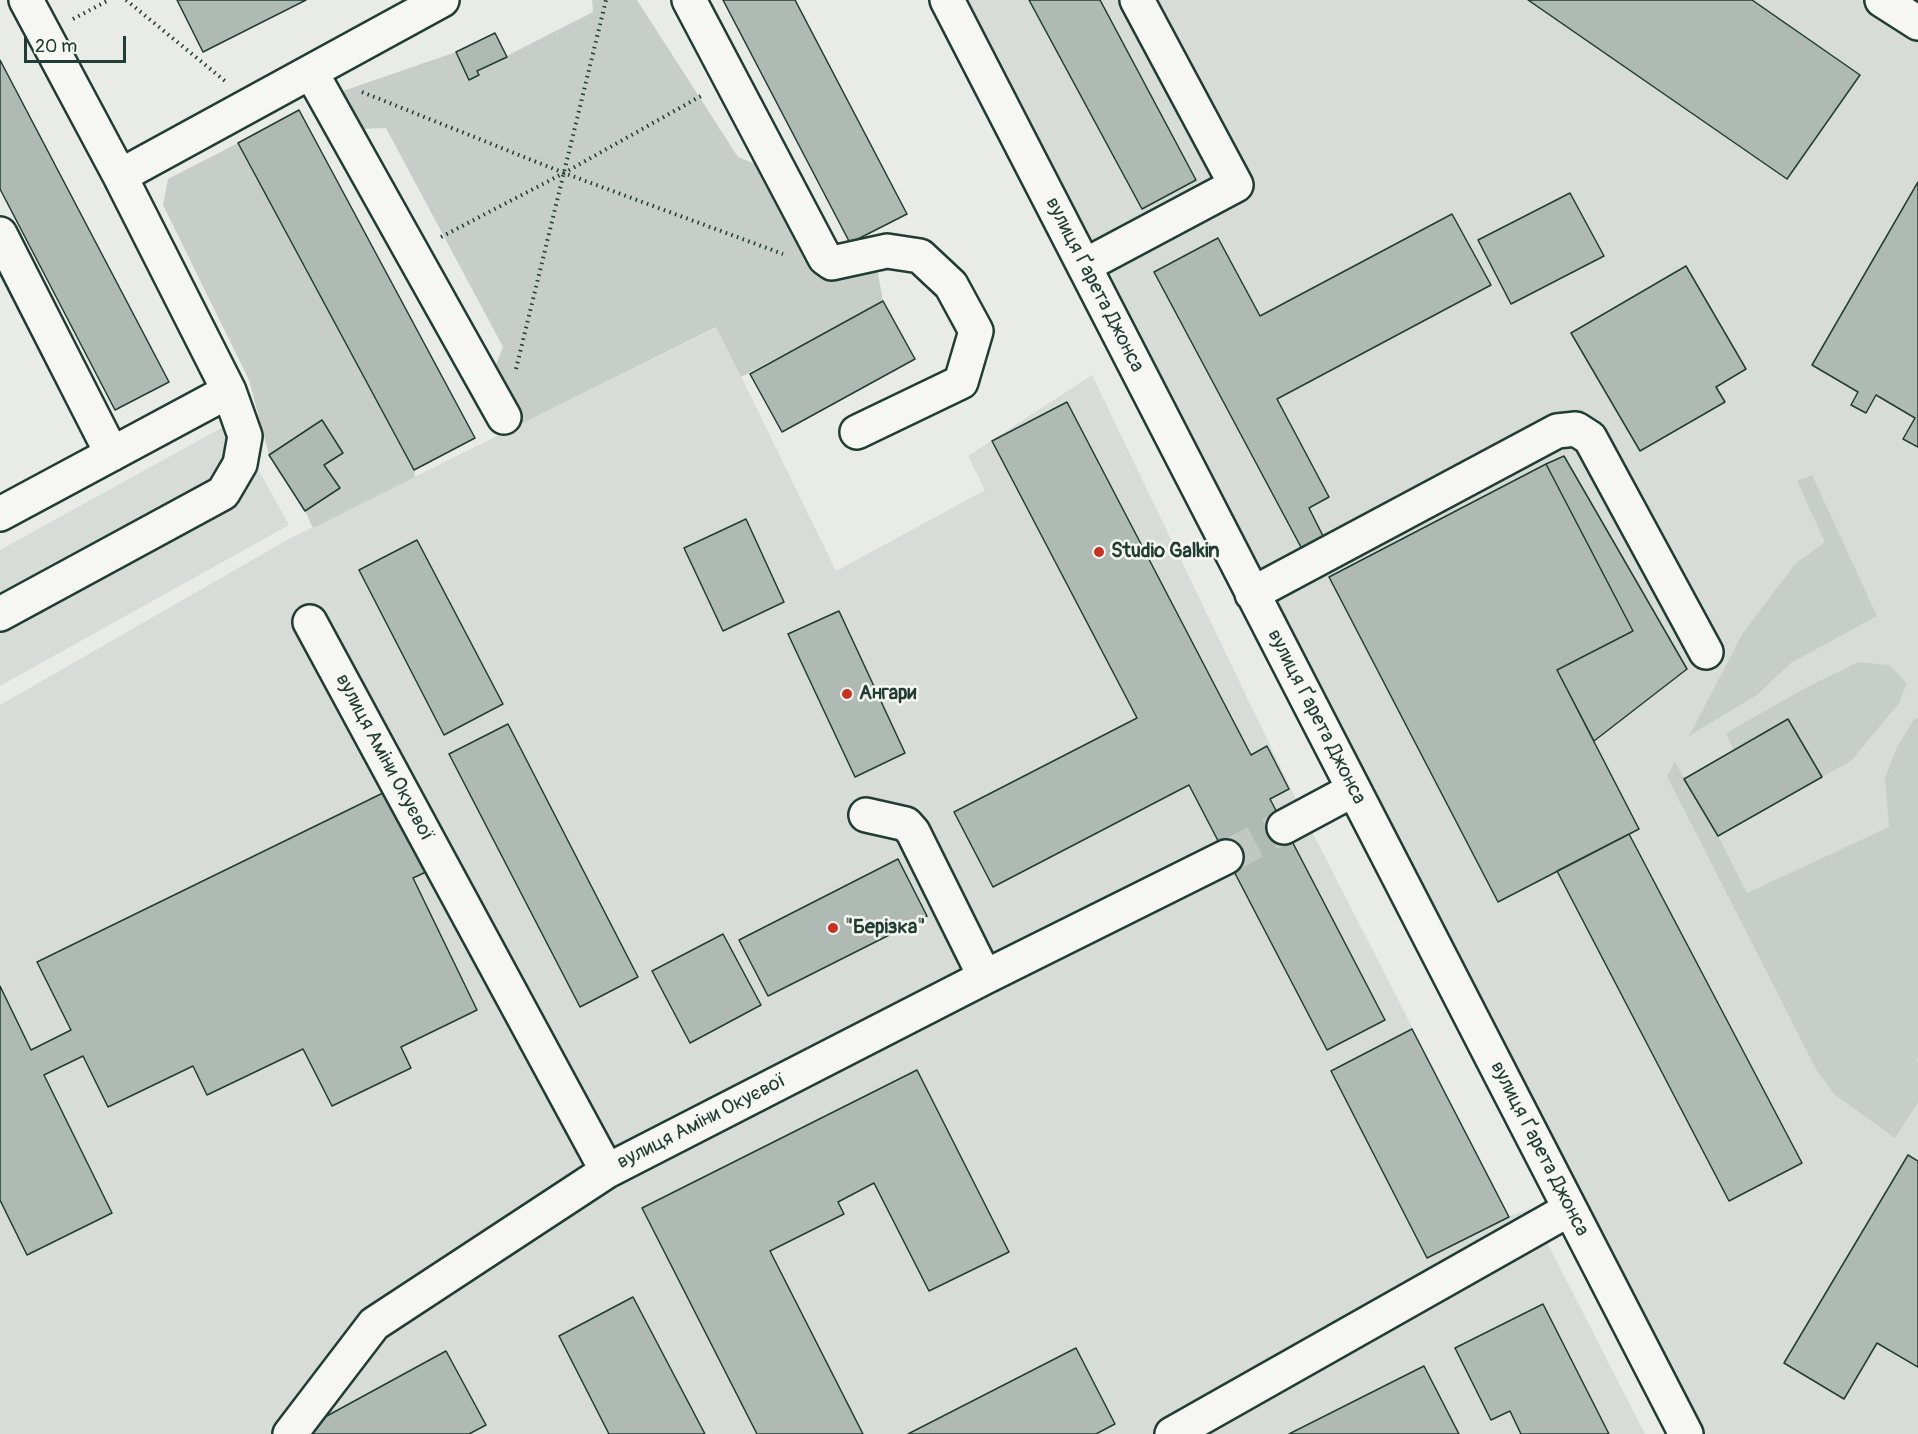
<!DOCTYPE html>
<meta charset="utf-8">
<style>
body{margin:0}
#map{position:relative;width:1918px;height:1434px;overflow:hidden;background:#e9ebe7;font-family:Pangolin,sans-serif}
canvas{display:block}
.scale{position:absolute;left:24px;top:36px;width:102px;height:27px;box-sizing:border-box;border:3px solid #1f3d34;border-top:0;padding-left:8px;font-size:18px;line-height:21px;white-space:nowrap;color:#1f3d34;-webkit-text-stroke:4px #f6f6f2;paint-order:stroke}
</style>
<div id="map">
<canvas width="1918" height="1434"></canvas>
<div class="scale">20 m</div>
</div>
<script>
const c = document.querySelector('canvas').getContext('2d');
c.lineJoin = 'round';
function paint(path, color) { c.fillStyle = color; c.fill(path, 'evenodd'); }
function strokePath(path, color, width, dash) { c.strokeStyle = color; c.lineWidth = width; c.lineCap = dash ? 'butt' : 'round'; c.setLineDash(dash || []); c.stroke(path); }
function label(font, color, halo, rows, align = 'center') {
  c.font = font + ' Pangolin,sans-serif'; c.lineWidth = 5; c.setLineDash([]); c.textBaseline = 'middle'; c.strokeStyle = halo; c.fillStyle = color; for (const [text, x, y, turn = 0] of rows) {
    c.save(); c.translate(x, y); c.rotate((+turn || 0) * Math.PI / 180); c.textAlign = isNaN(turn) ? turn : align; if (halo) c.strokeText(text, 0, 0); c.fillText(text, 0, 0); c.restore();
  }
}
paint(new Path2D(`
 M958,0H1918V1434H1695Z
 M717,327L836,571L985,490L968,456L1092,375L1306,820L1509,1216L1530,1209L1645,1434H0V705L287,540Z
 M232,422L289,525L0,686V550Z`), '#d8dcd8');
paint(new Path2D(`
 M592,0H637L738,157L760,166L828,278L877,268L883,301L741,377L716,327L519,425L493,372L503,347L386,128L361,129L340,92L456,52L479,75L477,71L593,12Z
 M238,143L414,470L415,477L313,528L305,511L269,455L249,380L163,205L168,179Z
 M1812,475L1877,616L1791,663L1757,695L1689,736L1743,633L1795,564L1825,542L1797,481Z
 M1858,662L1889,665L1907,683L1899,703L1851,761L1822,777L1788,719L1734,750L1726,733L1809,686Z
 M1918,718V1056L1916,1061L1918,1062V1102L1895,1138L1835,1095L1817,1071L1667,776L1675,762L1718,836L1747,893L1889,827L1885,778L1897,747L1914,719Z`), '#c7cec9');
const building = new Path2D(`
 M177,0H306L203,52Z
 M723,0H795L907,214L850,243Z
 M1029,0H1100L1196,180L1142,209Z
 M1528,0H1752L1860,75L1787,179Z
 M495,33L507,57L477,71L479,75L469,80L456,52Z
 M0,60L169,382L115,410L0,189Z
 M299,110L475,438L414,470L238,143Z
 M1918,182V447L1903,439L1915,418L1876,395L1866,413L1851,405L1858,392L1812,365Z
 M1570,193L1604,256L1511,304L1478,240Z
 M1452,214L1491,285L1277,399L1329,497L1309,508L1324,538L1302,549L1154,272L1218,238L1260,316Z
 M1686,266L1746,369L1716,387L1725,402L1640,451L1571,333Z
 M883,301L915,359L782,432L750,374Z
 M1067,402L1251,755L1267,746L1289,789L1270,799L1385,1020L1327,1050L1189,785L993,887L954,812L1137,718L992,441Z
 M322,420L343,453L324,465L340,488L305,511L269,455Z
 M1564,456L1687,669L1594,741L1557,670L1633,631L1546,464Z
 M1546,464L1633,631L1557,670L1639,829L1498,902L1329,577Z
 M746,519L784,602L723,631L684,548Z
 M417,540L503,704L444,735L359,570Z
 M839,611L905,753L855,777L788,634Z
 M1788,719L1822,777L1718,836L1684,779Z
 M508,724L638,977L580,1007L449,754Z
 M387,791L426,872L413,878L477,1010L401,1047L411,1068L332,1106L303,1049L207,1095L193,1066L108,1107L83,1056L44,1075L112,1213L27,1255L0,1200V986L31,1050L71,1030L37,962Z
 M1629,834L1802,1163L1729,1201L1557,871Z
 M898,859L927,916L768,996L739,940Z
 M723,934L761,1005L690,1043L652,971Z
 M1412,1029L1509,1217L1427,1258L1331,1071Z
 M917,1070L1009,1252L929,1291L874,1183L838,1202L844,1214L770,1251L863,1434H757L642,1208Z
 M1908,1155L1918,1161V1367L1877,1343L1844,1399L1784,1363Z
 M633,1297L705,1434H609L559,1336Z
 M1543,1304L1609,1434H1521L1510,1411L1491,1420L1455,1348Z
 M1076,1348L1115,1424L1096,1434H908Z
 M446,1351L486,1425L469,1434H306L303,1429Z
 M1424,1366L1459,1434H1289Z`);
paint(building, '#b0bab5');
strokePath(building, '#1f3d34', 1.5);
strokePath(new Path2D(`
 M1226,857L1284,827`), '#c1c8c3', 33, [33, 16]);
const minor = new Path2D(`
 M689,0L825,258L832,263L887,251L920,256L951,285L976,331L961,382L857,432
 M947,0L1686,1434
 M1882,0L1918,23
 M311,72L504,417
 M120,176L442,0
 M0,234L112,454
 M1084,266L1236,185L1137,0
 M0,514L229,391L120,176L26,0
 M1252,594L1557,431L1576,429L1590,438L1706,652
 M0,614L223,493L240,464L245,436L229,391
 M310,622L607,1171
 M866,815L906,824L913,832L985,977
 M1284,827L1353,790
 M290,1434L374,1324L607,1171L985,977L1226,857
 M1172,1434L1570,1209`);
strokePath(minor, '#1f3d34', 38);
strokePath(new Path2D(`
 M126,0L225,81
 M73,19L109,0
 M362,92L564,173L783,254
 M441,237L564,173L701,96
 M516,369L606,0`), '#1f3d34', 4, [1.5, 4.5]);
strokePath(minor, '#f6f6f2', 33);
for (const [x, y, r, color] of [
 [1099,552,6,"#c8321e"],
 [847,694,6,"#c8321e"],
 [833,928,6,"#c8321e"]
]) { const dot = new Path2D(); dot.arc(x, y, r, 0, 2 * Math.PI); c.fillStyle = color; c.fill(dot); strokePath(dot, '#f6f6f2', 2); }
label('20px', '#1f3d34', '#f6f6f2', [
 ["вулиця Ґарета Джонса",1094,285,63],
 ["вулиця Ґарета Джонса",1316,717,63],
 ["вулиця Аміни Окуєвої",384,758,62],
 ["вулиця Аміни Окуєвої",702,1122,-27],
 ["вулиця Ґарета Джонса",1539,1149,63]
]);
label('bold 20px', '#1f3d34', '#f6f6f2', [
 ["Studio Galkin",1111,552],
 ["Ангари",859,694],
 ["\"Берізка\"",845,928]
], 'left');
</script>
